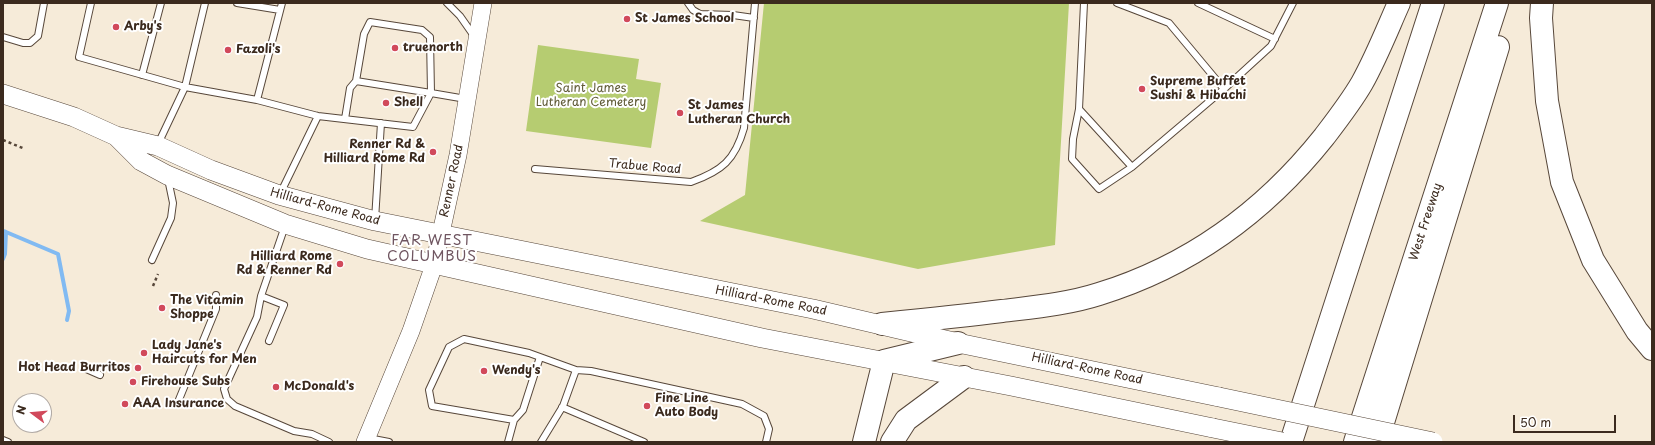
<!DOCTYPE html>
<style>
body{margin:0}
#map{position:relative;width:1655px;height:445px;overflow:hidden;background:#f6ebd9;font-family:"Playpen Sans",sans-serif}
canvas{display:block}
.frame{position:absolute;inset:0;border:4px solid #3b2a1e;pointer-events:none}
.north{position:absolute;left:12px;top:393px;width:40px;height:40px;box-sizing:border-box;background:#fff;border:1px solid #b1aaa5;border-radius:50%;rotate:286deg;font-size:11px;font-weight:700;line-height:16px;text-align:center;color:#3b2a1e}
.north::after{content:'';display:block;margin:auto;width:14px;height:18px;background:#d1495b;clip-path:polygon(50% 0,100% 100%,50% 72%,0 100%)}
.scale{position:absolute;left:1513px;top:415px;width:103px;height:18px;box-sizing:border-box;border:2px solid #3b2a1e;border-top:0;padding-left:5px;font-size:12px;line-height:14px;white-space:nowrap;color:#3b2a1e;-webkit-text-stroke:3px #fff;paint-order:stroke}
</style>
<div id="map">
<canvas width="1655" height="445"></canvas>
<div class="frame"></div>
<div class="north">N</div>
<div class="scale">50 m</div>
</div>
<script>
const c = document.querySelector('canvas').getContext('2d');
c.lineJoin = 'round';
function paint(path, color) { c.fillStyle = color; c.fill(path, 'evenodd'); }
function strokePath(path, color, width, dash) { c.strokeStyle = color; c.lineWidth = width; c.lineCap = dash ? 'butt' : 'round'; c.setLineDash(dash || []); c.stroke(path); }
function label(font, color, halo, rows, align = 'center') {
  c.font = font + ' "Playpen Sans",sans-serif'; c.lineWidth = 4; c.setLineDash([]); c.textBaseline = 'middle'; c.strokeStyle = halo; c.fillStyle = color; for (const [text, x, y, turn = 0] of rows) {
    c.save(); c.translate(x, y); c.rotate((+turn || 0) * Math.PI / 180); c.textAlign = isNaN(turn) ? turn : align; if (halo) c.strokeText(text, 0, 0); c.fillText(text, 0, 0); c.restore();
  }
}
paint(new Path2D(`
 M764,3H1069L1055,245L918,269L700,221L745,195Z
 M538,45L639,59L636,79L661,83L651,148L526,131Z`), '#b6cc71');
strokePath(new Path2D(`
 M3,231L6,232L5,254L3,259
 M6,232L58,254L69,311L67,320`), '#81baf2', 4);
const lane = new Path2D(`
 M91,3L79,57L185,87L257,100L318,116L413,127L431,93L466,99
 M237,3L280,10
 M447,3L460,16L474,36
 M688,3L693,10L700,14L733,15L754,18
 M1084,3L1079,109L1132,167L1224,89
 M1117,3L1169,23L1224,89L1271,46L1293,3
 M1198,3L1275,39
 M370,22L422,30L430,37L431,93L356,81L364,34Z
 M3,37L23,43H30L38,36L44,3
 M142,75L161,3
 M257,100L282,3
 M1079,109L1073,139L1072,159L1099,189L1132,167
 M345,119L350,88L356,81
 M158,144L185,87L205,3
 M535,169L691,182C722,171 735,160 744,128L755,3
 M281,192L318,116
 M375,220L381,123
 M152,260L171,218L173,203L168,179
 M261,296L257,317L224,389L227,399L235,406L294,431L312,434L329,442
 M269,341L284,305L261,296L285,226
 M84,368L100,375
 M576,370L591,371L742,404L764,416L769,429L766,442
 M178,402L216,309V295
 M562,407L644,442
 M514,420L432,406L429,390L449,347L464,339L529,353L576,370L563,406L541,442
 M368,438L389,442
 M3,440L8,442
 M508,442L514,420L523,410L540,357`);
const secondary = new Path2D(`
 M365,442L411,331L434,265L458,155L483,3`);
const primary = new Path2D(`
 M3,94L74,117L116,136L158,146L211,170L279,195L375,221L813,309L958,343L1219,397
 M116,136L141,161L167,175L285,224L367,249L762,338L1011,386L1213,428`);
const highway = new Path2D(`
 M1542,3L1541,18L1547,101L1562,182L1593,260L1637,331L1652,349
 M882,324C922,320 962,316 1002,311C1034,307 1068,304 1099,294C1190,266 1265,211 1324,137C1337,120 1351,102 1362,83C1376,58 1387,30 1399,3
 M864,442L884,361L958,343
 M892,442L906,420L964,377
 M1291,442L1433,3
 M1355,442L1497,3
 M1377,442L1498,47`);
strokePath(lane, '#57473a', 8);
strokePath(secondary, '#57473a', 18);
strokePath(primary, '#57473a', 20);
strokePath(highway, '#57473a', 24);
strokePath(new Path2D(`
 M3,140L25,149
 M153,286L158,274`), '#57473a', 2.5, [3, 3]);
strokePath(lane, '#fff', 6);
strokePath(secondary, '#fff', 17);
strokePath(primary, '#fff', 19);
strokePath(highway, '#fff', 22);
const primaryBridge = new Path2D(`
 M1219,397L1433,442
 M1213,428L1282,442`);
strokePath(primaryBridge, '#57473a', 20, []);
strokePath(primaryBridge, '#fff', 19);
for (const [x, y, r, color] of [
 [627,19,4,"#d1495b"],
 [116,27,4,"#d1495b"],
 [395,48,4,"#d1495b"],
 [228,50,4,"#d1495b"],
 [1142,89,4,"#d1495b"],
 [386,103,4,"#d1495b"],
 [680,113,4,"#d1495b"],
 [433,152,4,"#d1495b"],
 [340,264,4,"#d1495b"],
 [162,308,4,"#d1495b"],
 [144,353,4,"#d1495b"],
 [138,368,4,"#d1495b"],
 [484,371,4,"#d1495b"],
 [133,382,4,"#d1495b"],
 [276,387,4,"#d1495b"],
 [125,404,4,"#d1495b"],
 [647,406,4,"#d1495b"]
]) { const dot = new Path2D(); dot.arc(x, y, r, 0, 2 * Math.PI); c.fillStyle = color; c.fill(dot); strokePath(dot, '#fff', 1.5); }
label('bold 12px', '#3b2a1e', '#fff', [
 ["St James School",635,19],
 ["Arby's",124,27],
 ["truenorth",403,48],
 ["Fazoli's",236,50],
 ["Supreme Buffet",1150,82],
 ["Sushi & Hibachi",1150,96],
 ["Shell",394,103],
 ["St James",688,106],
 ["Lutheran Church",688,120],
 ["Renner Rd &",425,145,"right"],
 ["Hilliard Rome Rd",425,159,"right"],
 ["Hilliard Rome",332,257,"right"],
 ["Rd & Renner Rd",332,271,"right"],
 ["The Vitamin",170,301],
 ["Shoppe",170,315],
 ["Lady Jane's",152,346],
 ["Haircuts for Men",152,360],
 ["Hot Head Burritos",130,368,"right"],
 ["Wendy's",492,371],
 ["Firehouse Subs",141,382],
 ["McDonald's",284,387],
 ["Fine Line",655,399],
 ["Auto Body",655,413],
 ["AAA Insurance",133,404]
], 'left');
label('12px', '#605b37', '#fff', [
 ["Saint James",591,89],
 ["Lutheran Cemetery",591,103]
]);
label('12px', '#3b2a1e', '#fff', [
 ["Trabue Road",645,167,5],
 ["Renner Road",452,181,-78],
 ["Hilliard-Rome Road",325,207,15],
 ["West Freeway",1426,222,-72],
 ["Hilliard-Rome Road",771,301,11],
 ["Hilliard-Rome Road",1087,369,12]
]);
c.letterSpacing = '1px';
label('14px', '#6f5560', '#fff', [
 ["FAR WEST",432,241],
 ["COLUMBUS",432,257]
]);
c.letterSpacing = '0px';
</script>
